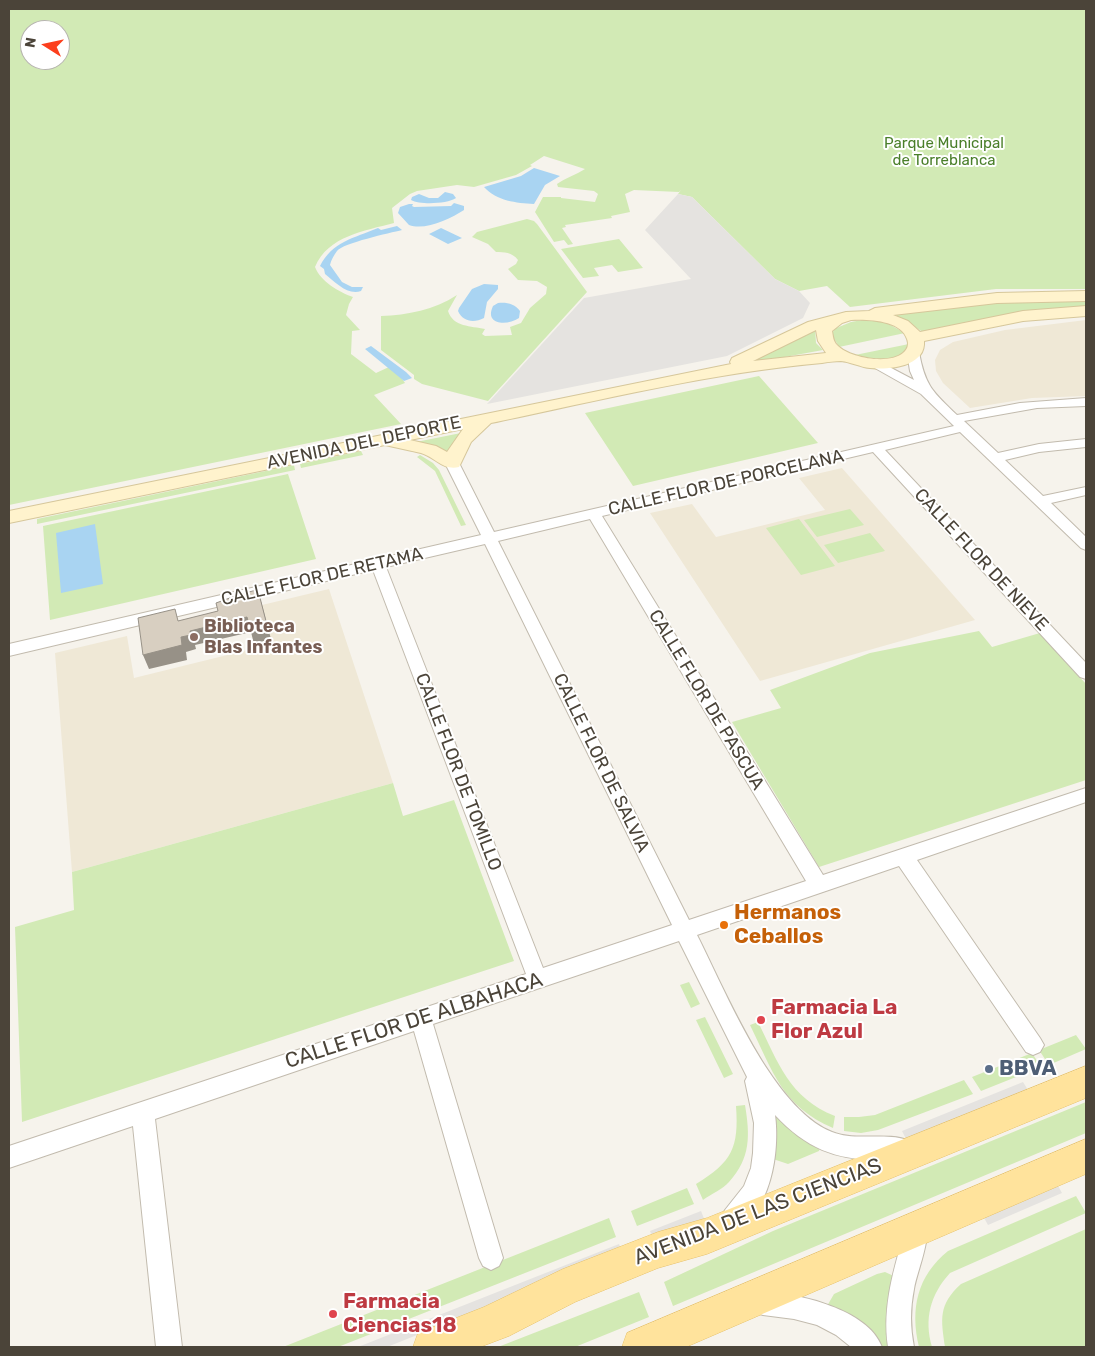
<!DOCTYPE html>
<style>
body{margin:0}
#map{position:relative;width:1095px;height:1356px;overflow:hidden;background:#f6f3ec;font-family:Rubik,sans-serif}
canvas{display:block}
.frame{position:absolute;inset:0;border:10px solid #4b4439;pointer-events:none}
.north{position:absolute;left:20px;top:20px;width:50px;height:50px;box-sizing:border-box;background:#fff;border:1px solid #b7b4b0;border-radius:50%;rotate:280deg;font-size:14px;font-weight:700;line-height:20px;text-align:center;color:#4b4439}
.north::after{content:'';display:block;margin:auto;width:18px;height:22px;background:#fc3f1d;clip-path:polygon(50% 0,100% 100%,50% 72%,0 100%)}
</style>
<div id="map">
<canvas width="1095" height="1356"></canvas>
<div class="frame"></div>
<div class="north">N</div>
</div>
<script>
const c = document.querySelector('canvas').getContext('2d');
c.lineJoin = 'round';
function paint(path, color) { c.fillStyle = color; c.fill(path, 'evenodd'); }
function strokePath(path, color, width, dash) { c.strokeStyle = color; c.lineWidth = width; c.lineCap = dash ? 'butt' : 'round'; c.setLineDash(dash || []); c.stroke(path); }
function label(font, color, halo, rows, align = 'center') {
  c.font = font + ' Rubik,sans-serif'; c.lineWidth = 4; c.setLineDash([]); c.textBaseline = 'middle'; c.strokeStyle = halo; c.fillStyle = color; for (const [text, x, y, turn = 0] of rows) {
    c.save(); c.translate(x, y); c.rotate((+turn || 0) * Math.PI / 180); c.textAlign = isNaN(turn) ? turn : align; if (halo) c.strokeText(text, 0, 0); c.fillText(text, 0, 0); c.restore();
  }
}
paint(new Path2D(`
 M1086,320V396L1032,398L970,408L943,383L936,371L935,360L940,350L953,342L1005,330Z
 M842,468L975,620L760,681L650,513L692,504L716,537L825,510L799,478Z
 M329,589L393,783L72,872L55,653L127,636L134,678L272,644L262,605Z`), '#efe8d6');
paint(new Path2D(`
 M9,9H1086V289H996L850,307L827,286L799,291L775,279L692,197L678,194L681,190L679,192L634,190L625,194L630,212L611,216L612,218L565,225L566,227L562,228L573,244L568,245L564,240L554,242L535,212L543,197H561V198L595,202L598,194L594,191L558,187L557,184C565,178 576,175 585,169L544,156L530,165L532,166L516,175L474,187L457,185L417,191L410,194L392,208L394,223C364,231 328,236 315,267C321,282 339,292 353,297L349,304L346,315L360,330L352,331L351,354L376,373L389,367L400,376L405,383L374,395L401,424L9,505ZM30,30H60V60H30Z
 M527,219L534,221L537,224L587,292L488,401L422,384L414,379V375L381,350V316C408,315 434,310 457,295L448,311C453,327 471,326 485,329L482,334L485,336L512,335L510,327L521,323L530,308L546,294L547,287L537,281L518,280L508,269L516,264L518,260C512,252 504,252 496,252L488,244L472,237L477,232Z
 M619,239L643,268L618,272L612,265L594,268L599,276L583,278L561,249Z
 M1086,299V308L1061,309L923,332L894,314L1007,301Z
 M862,320L883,321L905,333L839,347L832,335L834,329L851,322Z
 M815,328L816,343L823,350L752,363L749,362Z
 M909,344C903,365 870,359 855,355Z
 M759,376L818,443L633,486L585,413Z
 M461,433L450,447L448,457L416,442Z
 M361,451L363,455L301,468L300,464Z
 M420,455L433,463L439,470L466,525L461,526L435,471L417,457Z
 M294,465L295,470L37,524V519Z
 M288,474L316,559L50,620L43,526Z
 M850,509L864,525L817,537L804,520Z
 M799,519L835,566L801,575L766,528Z
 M870,533L885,551L838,563L824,545Z
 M979,631L992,647L1040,633L1086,684V780L819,867L732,722L781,708L770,690L870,653Z
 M393,783L403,816L454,800L514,961L22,1122L15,927L74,910L72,872Z
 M689,982L700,1004L691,1008L680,985Z
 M705,1017L733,1074L724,1078L696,1020Z
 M758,1022C778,1062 789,1098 835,1116L833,1128C782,1106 773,1072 750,1025Z
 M1076,1035L1086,1049L1049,1065L1039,1050Z
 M1032,1053L1041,1067L981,1091L972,1077Z
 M964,1080L973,1094L878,1130L861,1133L844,1131V1117H859L875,1115Z
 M1086,1102V1133L673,1306L664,1282L773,1231Z
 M745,1105C750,1135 751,1158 729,1182C723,1189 711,1194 703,1200L696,1184C732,1162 739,1148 736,1106Z
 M770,1109L820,1147L819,1151L788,1164L770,1158Z
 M687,1188L694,1204L637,1226L631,1211Z
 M1076,1196L1086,1213L950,1273C930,1295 924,1319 932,1347H919C910,1309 917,1276 948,1251Z
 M609,1218L616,1237L338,1347H283Z
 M1086,1229V1347H945C941,1319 938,1305 961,1284Z
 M885,1272L896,1277L891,1333L894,1347H882L878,1342L827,1306L834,1294L877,1274Z
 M639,1292L649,1317L575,1347H498Z`), '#d2eab5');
paint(new Path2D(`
 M678,194L692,197L775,279L799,291L810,303L803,318L727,356L487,404L584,298L691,279L645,230Z
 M1023,1082L1028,1090L906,1139L902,1131Z
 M1057,1184L1062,1193L988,1225L983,1216Z
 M701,1211L705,1221L654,1241L650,1231Z
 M619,1244L622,1253L387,1347H358Z`), '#e5e3e0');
paint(new Path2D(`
 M534,168L560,176L545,185L534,204C516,203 497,201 484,187L521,176Z
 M445,192L453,194L456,198C447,204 420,205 411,200L412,197L419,194L429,198H438Z
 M454,203L464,206V210C450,219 425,231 409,225L398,213L400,207L409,204H413L412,206L414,207L451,206Z
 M397,226L402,230C390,233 343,243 337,251C334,255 331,260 330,265L342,282L352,287H363L361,291C348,296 335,282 325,274L324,269L320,266C332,242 354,238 378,228L381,230Z
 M441,228L462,238L448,244L429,234Z
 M484,284L498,285V289L487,302L484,318C474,323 463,322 458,311L459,308L472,289Z
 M498,303C507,302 515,304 520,311L519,318C507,326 484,325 493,306Z
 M371,346L406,372L412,378L404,381L365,349Z
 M95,524L103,584L61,593L56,533Z`), '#a9d4f2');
const street = new Path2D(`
 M913,348L919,352C925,386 933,392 957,415L1020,403L1086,398V406L1037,408L964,421L998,453L1039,444L1086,439V447L1039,452L1005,460L1043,496L1086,487V495L1051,503L1086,537V550L1081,548L960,432L885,450L1086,663V679L1080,677L873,452L602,516L823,875L1086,788V802L917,860L1040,1038L1044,1045L1040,1052L1033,1055L1026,1052L899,866L697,935C725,990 772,1108 832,1132C857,1142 886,1131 910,1141L913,1149L910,1157C900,1161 890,1160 879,1160C835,1160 806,1148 775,1115C780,1151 771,1214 733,1230L725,1226L721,1218L725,1210L744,1186L751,1168L753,1153L754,1123L745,1081L747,1077L679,941L433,1024L503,1258L499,1266L491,1270L483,1266L479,1258L414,1031L155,1119L182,1347H156L133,1126L9,1168V1146L526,974L373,570L9,656V644L481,535L445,463L452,459L459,463L494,532L954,426L921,394L866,363L872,359L876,360L914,380L910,371L907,352ZM590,519L806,881L689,920L498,541ZM485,544L672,925L543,968L386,567Z
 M917,1218L925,1222C932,1238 917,1271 914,1289C910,1309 910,1327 914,1347H888C882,1306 894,1269 905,1230L909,1222Z
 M763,1291C799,1294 868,1309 882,1347H851L836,1335L817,1325L794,1319L763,1315L754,1312L751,1303L754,1294Z`);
const secondary = new Path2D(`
 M1086,291V301L997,303L893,315L908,321L920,332L1023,311L1086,306V316L1023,321L924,341C926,367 888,370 870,368C860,367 851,362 841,361C835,361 828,362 822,363C710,373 601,400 491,423L471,442L459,467C443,471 435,457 421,453C409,450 397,448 385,445L9,523V511L731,364L730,362L732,358L808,322L846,312L869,311L875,308L997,293ZM851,320C867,319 901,320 907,339C909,344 908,349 903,353C889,365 849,358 837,345C833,341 833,336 832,331L842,323ZM816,330L818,341L826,353L753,361ZM463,429L447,452L436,446L410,440Z`);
const primary = new Path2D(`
 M1086,1066V1098L707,1254L658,1268L575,1302L509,1336L480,1347H413L418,1333L484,1307L563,1269L658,1232L707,1218Z
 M1086,1139V1174L686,1347H622L627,1333Z`);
strokePath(street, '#c2bbae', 2);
strokePath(secondary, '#d6c79b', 2);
strokePath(primary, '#e6c16a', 1);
paint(street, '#fff');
paint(secondary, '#fff3cd');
paint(primary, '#ffe39c');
paint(new Path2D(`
 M258,590L271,639L254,644L251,632L195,645L196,649L186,652L187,660L149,669L143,655L181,637L190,631Z`), '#979187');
const building = new Path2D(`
 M258,590L267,625L250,629L247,617L190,631L191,635L181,637L182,645L143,655L138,618L175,609L178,621L218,611L216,603L238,595Z`);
paint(building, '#d8cfc1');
strokePath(building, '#979187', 1);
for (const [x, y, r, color] of [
 [194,637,5,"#8d6e63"],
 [724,925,5,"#e8710a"],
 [761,1020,5,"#e0444e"],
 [989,1069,5,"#5c6f8a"],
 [333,1314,5,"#e0444e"]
]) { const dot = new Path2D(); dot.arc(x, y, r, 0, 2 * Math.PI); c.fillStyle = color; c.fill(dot); strokePath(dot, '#fff', 2); }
label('15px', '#4a7f2a', '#fff', [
 ["Parque Municipal",944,144],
 ["de Torreblanca",944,161]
]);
label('18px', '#4b4439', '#fff', [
 ["AVENIDA DEL DEPORTE",364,443,-12],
 ["CALLE FLOR DE PORCELANA",726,483,-13],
 ["CALLE FLOR DE NIEVE",981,560,47],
 ["CALLE FLOR DE RETAMA",322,577,-13],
 ["CALLE FLOR DE PASCUA",706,700,59],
 ["CALLE FLOR DE SALVIA",601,763,64],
 ["CALLE FLOR DE TOMILLO",458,772,69]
]);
label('bold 18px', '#785e54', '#fff', [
 ["Biblioteca",204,627],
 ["Blas Infantes",204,648]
], 'left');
label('bold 21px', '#c56008', '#fff', [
 ["Hermanos",734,913],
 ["Ceballos",734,937]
], 'left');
label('bold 21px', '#be3a42', '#fff', [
 ["Farmacia La",771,1008],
 ["Flor Azul",771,1032],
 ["Farmacia",343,1302],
 ["Ciencias18",343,1326]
], 'left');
label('21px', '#4b4439', '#fff', [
 ["CALLE FLOR DE ALBAHACA",414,1021,-18],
 ["AVENIDA DE LAS CIENCIAS",758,1212,-21]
]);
label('bold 21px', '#4e5e75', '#fff', [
 ["BBVA",999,1069]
], 'left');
</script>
